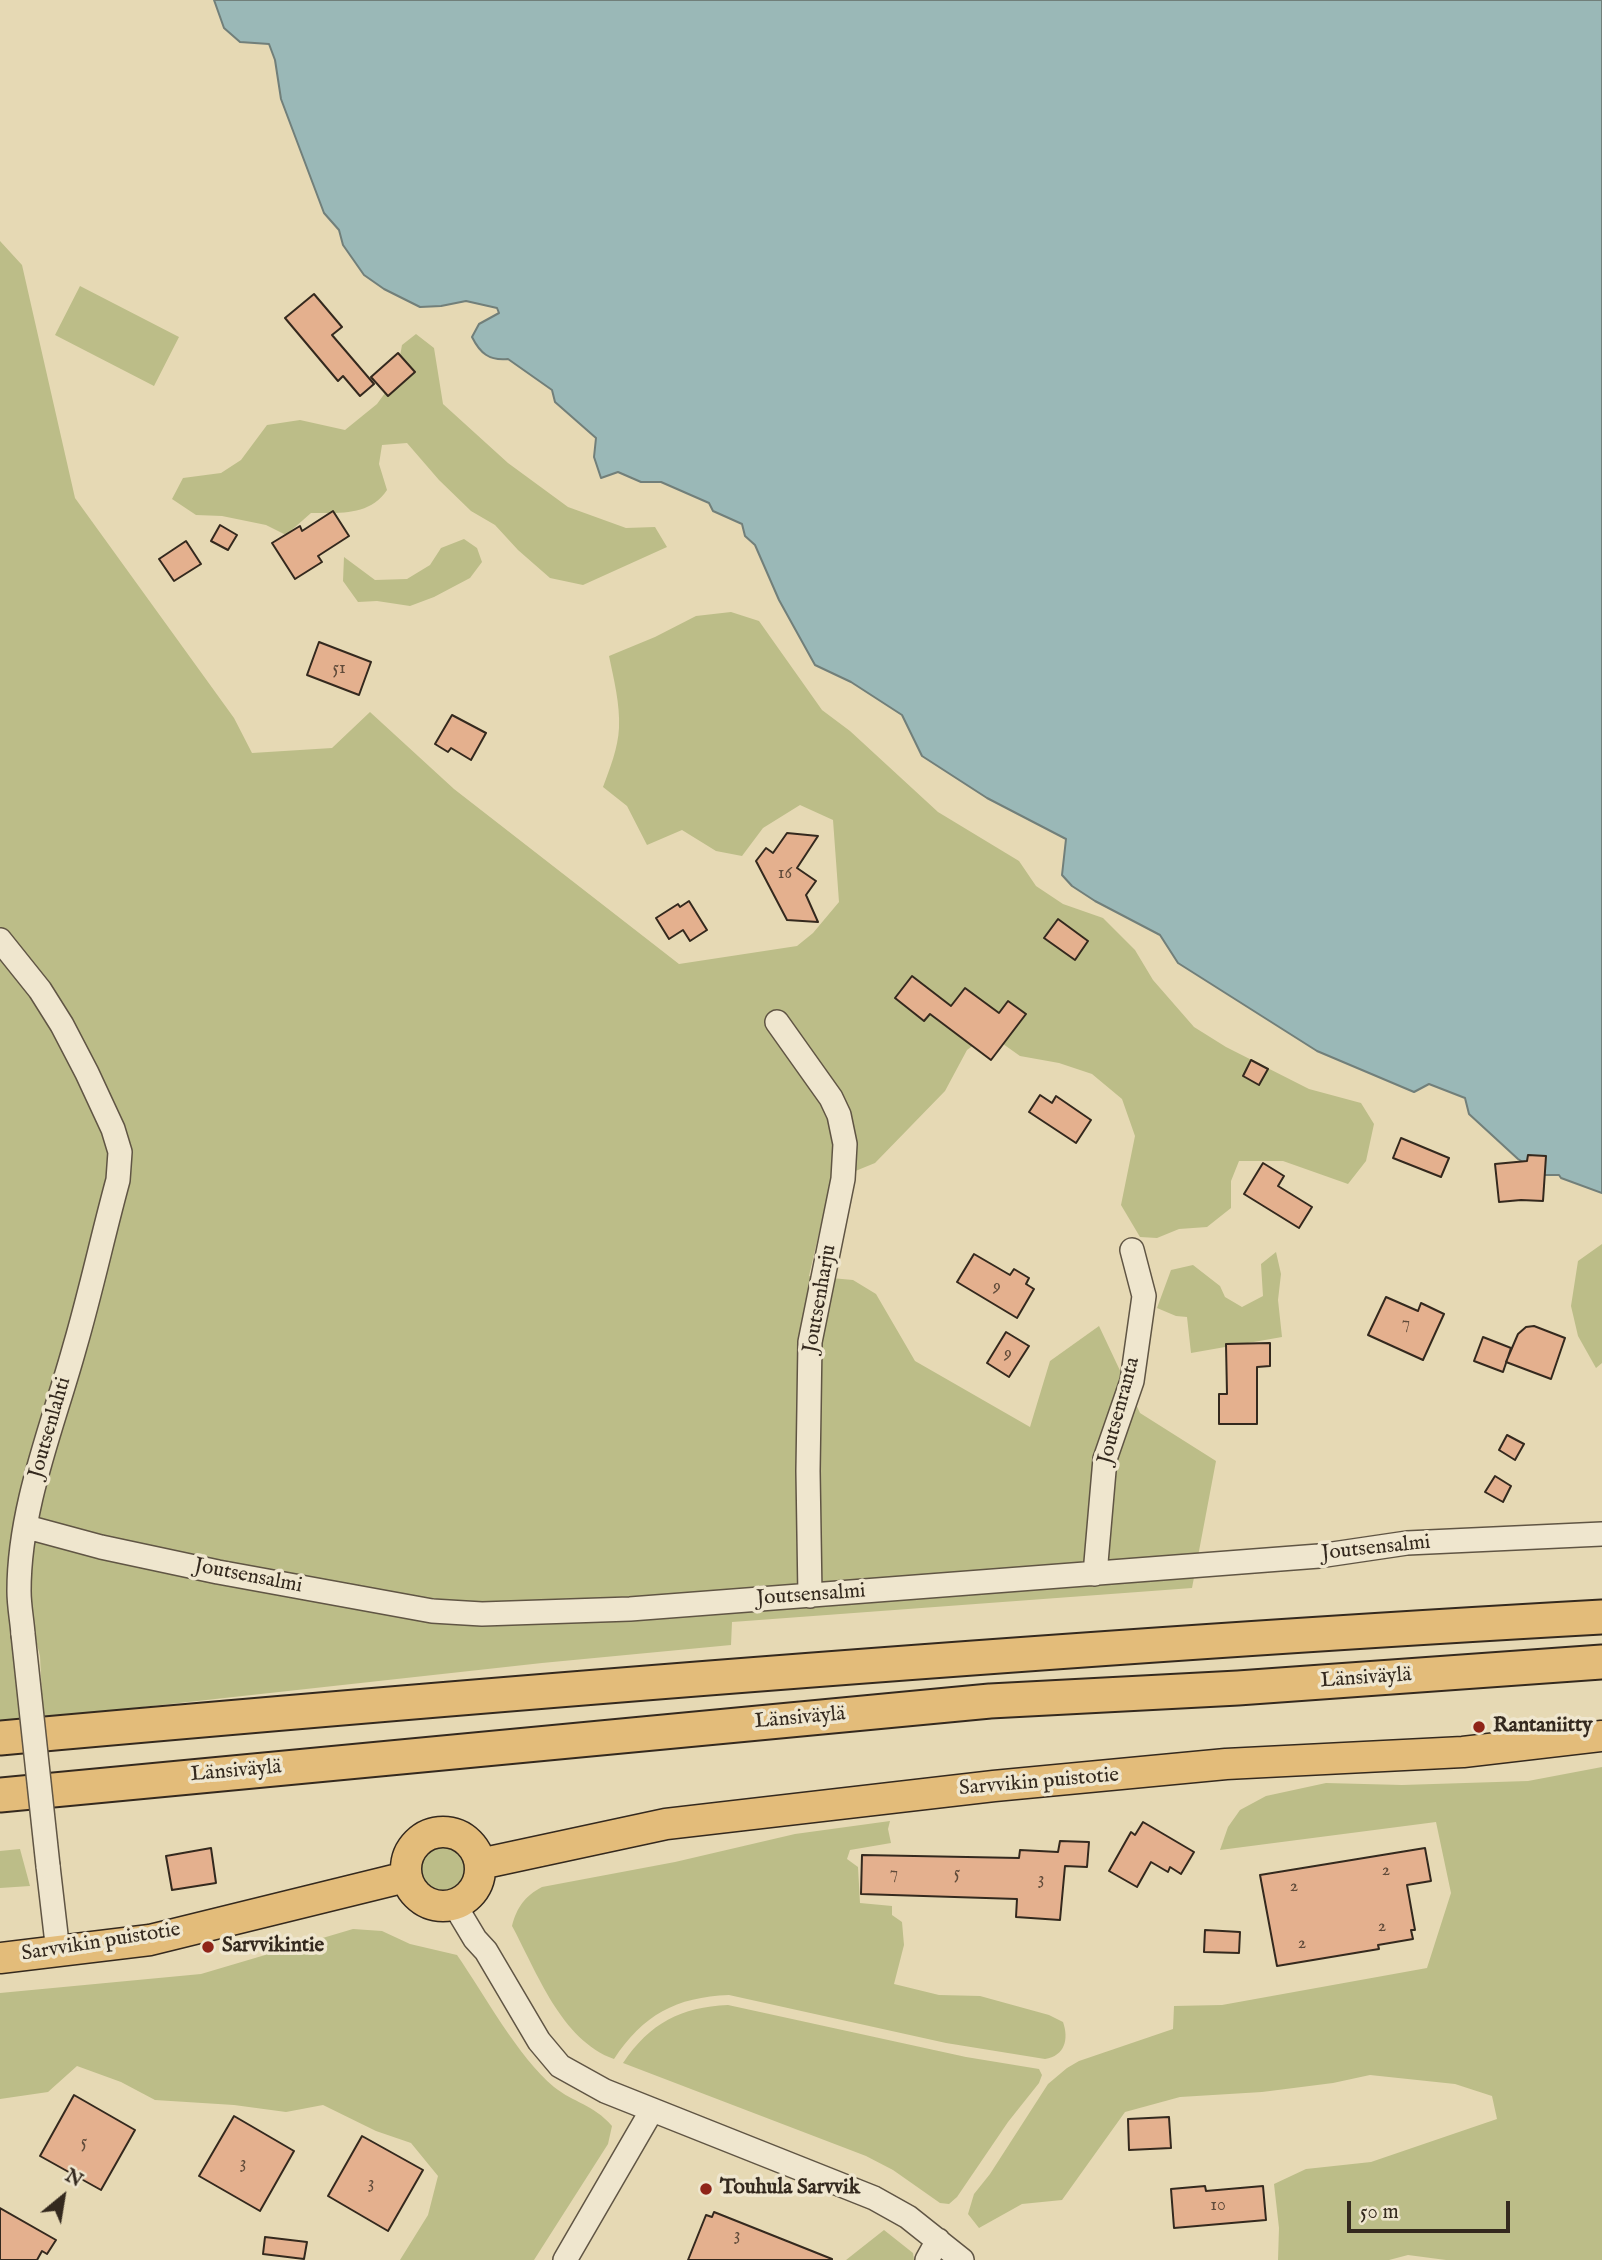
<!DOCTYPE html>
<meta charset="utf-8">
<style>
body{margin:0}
#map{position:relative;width:1602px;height:2260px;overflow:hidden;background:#e6d9b4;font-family:"IM FELL English",serif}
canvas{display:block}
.north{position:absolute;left:28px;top:2162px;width:70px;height:70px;-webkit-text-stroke:5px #efe6ce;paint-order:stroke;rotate:30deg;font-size:19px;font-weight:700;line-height:28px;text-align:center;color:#34291e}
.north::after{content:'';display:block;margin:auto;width:24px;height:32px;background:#34291e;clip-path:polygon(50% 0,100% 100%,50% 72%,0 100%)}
.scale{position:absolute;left:1347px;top:2201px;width:163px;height:32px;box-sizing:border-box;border:4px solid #34291e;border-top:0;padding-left:9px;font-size:21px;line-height:24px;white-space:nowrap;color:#34291e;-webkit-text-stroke:5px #efe6ce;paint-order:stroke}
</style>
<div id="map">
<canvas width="1602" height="2260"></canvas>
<div class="north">N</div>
<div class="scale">50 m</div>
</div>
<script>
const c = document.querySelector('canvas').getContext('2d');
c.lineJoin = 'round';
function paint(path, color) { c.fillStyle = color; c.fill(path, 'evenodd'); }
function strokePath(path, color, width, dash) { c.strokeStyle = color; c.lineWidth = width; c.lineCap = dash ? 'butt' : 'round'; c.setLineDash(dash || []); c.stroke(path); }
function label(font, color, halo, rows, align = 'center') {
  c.font = font + ' "IM FELL English",serif'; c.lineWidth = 7; c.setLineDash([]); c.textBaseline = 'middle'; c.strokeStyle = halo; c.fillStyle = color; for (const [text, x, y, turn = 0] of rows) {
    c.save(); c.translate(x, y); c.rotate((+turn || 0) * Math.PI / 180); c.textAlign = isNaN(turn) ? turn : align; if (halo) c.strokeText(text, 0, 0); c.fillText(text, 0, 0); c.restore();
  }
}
paint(new Path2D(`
 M0,241L22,265L75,498L234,718L252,753L332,748L370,712L454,789L679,964L797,946L813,933L839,902L833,820L800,805L763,828L742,856L716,851L682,830L647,845L627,806L603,787C610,768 618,748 619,728C620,704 614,680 609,656L655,637L696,616L731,612L759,621L822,710L850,731L938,812L1019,861L1036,886L1063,904L1103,918L1135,950L1153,980L1194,1027L1226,1047L1309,1089L1361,1103L1374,1124L1366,1161L1348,1184L1283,1161H1239L1231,1181V1208L1207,1227L1179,1229L1157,1238L1140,1237L1121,1205L1135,1136L1122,1099L1092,1074L1059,1063L1020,1056L989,1034L967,1050L945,1091L875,1163L831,1181L809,1276L853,1280L876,1294L915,1361L1030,1427L1050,1361L1099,1326L1140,1413L1216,1461L1192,1588L732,1622L731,1645L542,1663L43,1718L40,1656L34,1633L12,1636L20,1719L0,1722Z
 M80,286L179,337L154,386L55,335Z
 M416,334L434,348L443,404L508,463L568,507L626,528L655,527L667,547L583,585L550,578L518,550L495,525L471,511L439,480L407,443L382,445L379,464L387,490C370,516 339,513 311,513L286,535L266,525L222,516L196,515L172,499L183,478L221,473L241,460L267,425L300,420L345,430L377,404L396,378L402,345Z
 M464,539L477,548L482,562L470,578L434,597L410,606L377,601L358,602L343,581L344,557L375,580L407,579L430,565L441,548Z
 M1602,1244V1363L1596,1368L1578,1336L1571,1306L1578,1261Z
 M1276,1252L1281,1274L1278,1300L1282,1337L1191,1353L1187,1317L1176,1316L1157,1308L1171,1270L1193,1265L1220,1286L1225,1297L1242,1307L1263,1296L1261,1264Z
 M1602,1767V2260H1446L1408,2255L1389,2260H1278L1279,2228L1274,2184L1306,2169L1371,2162L1497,2119L1492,2096L1455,2084L1370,2075L1333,2083L1262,2092L1180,2097L1125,2112L1062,2200L1022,2204L979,2228L968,2214L974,2194L990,2174L1048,2084L1067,2068L1079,2061L1173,2029L1174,2006L1222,2005L1427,1968L1451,1893L1436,1822L1220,1850L1228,1827L1240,1810L1266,1796L1326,1783L1402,1785L1528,1781Z
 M890,1821L888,1829L891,1843L850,1850L847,1859L858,1867L860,1903L892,1906V1915L902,1922L904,1945L894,1984L939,1995L980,1996L1049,2015L1063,2022C1069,2039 1065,2056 1045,2059L946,2043L729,1995C676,1997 643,2015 614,2059C561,2040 537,1972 512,1926C517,1907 525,1896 542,1887L675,1862L795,1834Z
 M419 1867a23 23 0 1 1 46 0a23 23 0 1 1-46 0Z
 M20,1849L30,1886L0,1888V1851Z
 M353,1929L382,1931L410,1944L457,1955C484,1994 518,2057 554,2087C574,2103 593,2104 612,2126L608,2144L534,2260H400L428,2215L438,2176L411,2143L376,2131L323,2105L286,2112L234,2105L155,2100L121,2082L77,2066L48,2092L0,2099V1993L201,1974Z
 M728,2005L966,2057L1039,2069L1042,2075L1039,2083L1008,2122L957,2197L949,2204L940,2203L893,2170L866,2156L623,2063C650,2023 681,2007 728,2005Z
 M884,2230L913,2253L914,2260H846Z`), '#bcbd88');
const water = new Path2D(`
 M214,0H1602V1193L1561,1178L1559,1175H1544L1518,1159L1469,1114L1465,1098L1429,1084L1414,1092L1317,1051L1178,963L1160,935L1095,901L1072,886L1062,875L1066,839L987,798L922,756L902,715L851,682L815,665L779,600L755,545L745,536L742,524L713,511L709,503L661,482H641L618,472L601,478L594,457L596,438L555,402L552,390L508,359C489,361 480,353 472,337L479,324L499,313L497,308L466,301L441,306L420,307L384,289L364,275L343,245L339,230L324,213L281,99L275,60L269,44L240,42L224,28Z`);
paint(water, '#9ab8b7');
strokePath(water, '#717f7a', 2);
const building = new Path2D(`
 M314,294L342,327L332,335L374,384L360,396L343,376L338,381L285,318Z
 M398,353L415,372L388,396L371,377Z
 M333,511L349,536L318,556L322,562L295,579L272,543L300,526L302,531Z
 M220,525L237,535L228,550L211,541Z
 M186,541L201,564L174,581L159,559Z
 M319,642L371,662L359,695L307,675Z
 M452,715L486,733L471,760L451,748L448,752L435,744Z
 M787,833L818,836L797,868L816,881L806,895L818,922L787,920L756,861L766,848L773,853Z
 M689,901L707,930L690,941L683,930L669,939L656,918L678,904L680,907Z
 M1058,919L1088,941L1075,960L1044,938Z
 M912,976L951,1006L965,988L999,1013L1008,1001L1026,1014L991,1060L930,1014L924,1021L895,998Z
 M1251,1060L1268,1069L1259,1085L1243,1076Z
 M1040,1095L1052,1103L1056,1096L1091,1120L1076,1143L1029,1112Z
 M1401,1138L1449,1158L1441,1177L1393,1158Z
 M1528,1155L1546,1156L1543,1201L1521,1200L1499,1202L1495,1164L1527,1161Z
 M1263,1163L1284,1176L1278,1186L1312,1207L1299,1228L1244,1194Z
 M974,1254L1010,1275L1014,1269L1029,1278L1026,1284L1034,1289L1017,1318L957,1282Z
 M1386,1297L1418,1311L1421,1303L1444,1314L1423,1360L1368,1335Z
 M1534,1326L1565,1338L1551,1379L1506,1362L1518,1334L1526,1327Z
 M1006,1332L1029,1346L1009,1377L987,1363Z
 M1483,1337L1511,1348L1503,1372L1474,1361Z
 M1270,1343V1366L1257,1367V1424H1219V1394H1227L1226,1344Z
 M1507,1435L1524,1444L1515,1460L1499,1450Z
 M1495,1476L1511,1486L1503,1502L1485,1492Z
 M1143,1822L1194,1852L1181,1874L1170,1867L1168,1872L1151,1862L1137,1887L1109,1871L1131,1832L1135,1835Z
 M1060,1841L1089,1842L1087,1867L1065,1866L1060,1920L1016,1917L1017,1899L861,1894L862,1855L1019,1858L1020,1850L1058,1852Z
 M211,1848L216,1883L172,1890L166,1856Z
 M1425,1848L1431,1881L1407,1885L1415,1930H1411L1413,1939L1378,1945L1379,1949L1277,1966L1260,1875Z
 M1205,1930L1240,1932L1239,1953L1204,1952Z
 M74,2095L135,2130L101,2190L40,2156Z
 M234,2116L294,2151L260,2211L199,2176Z
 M1169,2117L1171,2148L1129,2150L1128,2119Z
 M362,2136L423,2170L388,2231L328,2196Z
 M1205,2186L1206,2191L1263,2186L1266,2220L1174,2228L1171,2189Z
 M0,2208L56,2240L47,2254L42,2251L37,2260H0Z
 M714,2212L832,2259V2260H688L706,2215L712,2217Z
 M265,2237L307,2242L304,2259L263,2254Z`);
paint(building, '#e4b08e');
strokePath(building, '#34291e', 2);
const minor = new Path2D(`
 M0,940L40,990L62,1025L87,1073L113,1129L120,1152L118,1180C103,1235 91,1291 75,1346C53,1426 19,1507 19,1591C19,1606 22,1620 23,1634
 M777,1022L831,1098L839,1115L845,1144L843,1179L810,1342L808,1471L810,1596
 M27,1527L101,1547L218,1572L432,1611L482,1614L630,1609L1319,1556L1407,1543L1602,1534
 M1095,1574L1105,1459L1132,1381L1144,1296L1132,1250
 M48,1866L58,1952
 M454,1904L475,1939L486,1951L539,2041L560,2066L605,2091L874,2198L908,2217L962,2260
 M565,2260L652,2110
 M927,2260L938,2240`);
const major = new Path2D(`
 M406 1869a37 37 0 1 1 74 0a37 37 0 1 1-74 0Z
 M480,1864L666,1824L994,1786L1226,1764L1463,1752L1602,1736
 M0,1958L150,1940L406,1877`);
const highway = new Path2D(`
 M0,1738C534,1690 1067,1647 1602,1617
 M0,1795L990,1701L1238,1688L1602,1662`);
strokePath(minor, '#605544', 26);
strokePath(major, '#34291e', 33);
strokePath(highway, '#34291e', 37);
strokePath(minor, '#efe6ce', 23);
strokePath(major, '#e3bc7a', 30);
strokePath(highway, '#e3bc7a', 33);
const minorBridge = new Path2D(`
 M23,1634L48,1866`);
strokePath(minorBridge, '#605544', 26, []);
strokePath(minorBridge, '#efe6ce', 23);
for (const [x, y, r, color] of [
 [1479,1727,7,"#8f2418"],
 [208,1947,7,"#8f2418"],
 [706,2189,7,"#8f2418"]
]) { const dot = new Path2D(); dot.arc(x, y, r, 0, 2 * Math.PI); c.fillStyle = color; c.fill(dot); strokePath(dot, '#efe6ce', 2.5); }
label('18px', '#604b3a', null, [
 ["51",339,669],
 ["16",785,874],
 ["9",997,1287],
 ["7",1406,1324],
 ["9",1008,1354],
 ["2",1386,1871],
 ["7",894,1874],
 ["5",957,1874],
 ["3",1041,1880],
 ["2",1294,1887],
 ["2",1382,1927],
 ["2",1302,1944],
 ["5",84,2143],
 ["3",243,2164],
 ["3",371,2184],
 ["10",1218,2206],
 ["3",737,2236]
]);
label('21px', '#34291e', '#efe6ce', [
 ["Joutsenharju",821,1299,-80],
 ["Joutsenranta",1120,1411,-75],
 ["Joutsenlahti",51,1428,-74],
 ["Joutsensalmi",1376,1549,-6],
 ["Joutsensalmi",248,1577,11],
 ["Joutsensalmi",811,1596,-4],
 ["Länsiväylä",1366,1679,-4],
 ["Länsiväylä",800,1719,-5],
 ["Länsiväylä",236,1772,-5],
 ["Sarvvikin puistotie",1039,1783,-5],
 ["Sarvvikin puistotie",101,1943,-9]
]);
label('bold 21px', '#34291e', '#efe6ce', [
 ["Rantaniitty",1493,1727],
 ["Sarvvikintie",222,1947],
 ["Touhula Sarvvik",720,2189]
], 'left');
</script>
